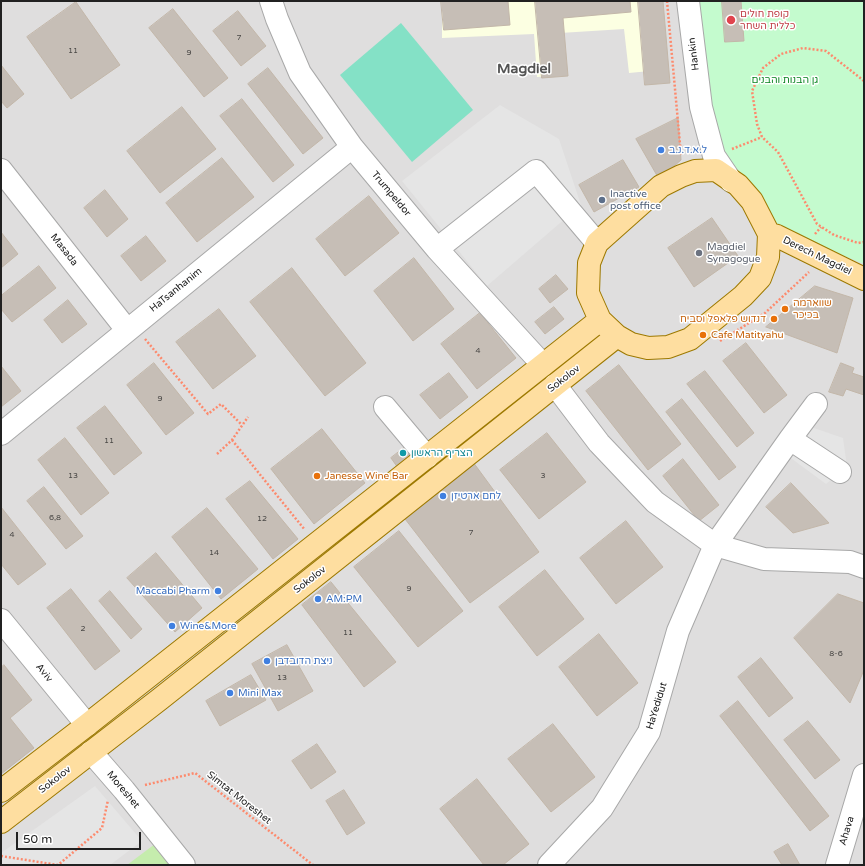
<!DOCTYPE html>
<meta charset="utf-8">
<style>
body{margin:0}
#map{position:relative;width:865px;height:866px;overflow:hidden;background:#f1efe7;font-family:"Varela Round",sans-serif}
canvas{display:block}
.frame{position:absolute;inset:0;border:2px solid #212121;pointer-events:none}
.scale{position:absolute;left:16px;top:832px;width:125px;height:18px;box-sizing:border-box;border:2px solid #212121;border-top:0;padding-left:5px;font-size:12px;line-height:14px;white-space:nowrap;color:#212121;-webkit-text-stroke:3px #fff;paint-order:stroke}
</style>
<div id="map">
<canvas width="865" height="866"></canvas>
<div class="frame"></div>
<div class="scale">50 m</div>
</div>
<script>
const c = document.querySelector('canvas').getContext('2d');
c.lineJoin = 'round';
function paint(path, color) { c.fillStyle = color; c.fill(path, 'evenodd'); }
function strokePath(path, color, width, dash) { c.strokeStyle = color; c.lineWidth = width; c.lineCap = dash ? 'butt' : 'round'; c.setLineDash(dash || []); c.stroke(path); }
function label(font, color, halo, rows, align = 'center') {
  c.font = font + ' "Varela Round","Noto Sans Hebrew",sans-serif'; c.lineWidth = 3; c.setLineDash([]); c.textBaseline = 'middle'; c.strokeStyle = halo; c.fillStyle = color; for (const [text, x, y, turn = 0] of rows) {
    c.save(); c.translate(x, y); c.rotate((+turn || 0) * Math.PI / 180); c.textAlign = isNaN(turn) ? turn : align; if (halo) c.strokeText(text, 0, 0); c.fillText(text, 0, 0); c.restore();
  }
}
paint(new Path2D(`
 M1,1H864V865H1Z`), '#dfdede');
paint(new Path2D(`
 M442,1H656L660,70L629,73L624,29L560,33L564,75L537,77L534,34L442,38Z`), '#fcffe2');
paint(new Path2D(`
 M155,844L171,865H127Z`), '#c5ecad');
paint(new Path2D(`
 M695,1H864V264L775,228L761,194L716,155Z`), '#c4fbce');
paint(new Path2D(`
 M401,23L473,110L412,162L340,75Z`), '#84e1c6');
paint(new Path2D(`
 M500,105L559,139L581,205L487,286L402,181Z
 M811,427L843,438L847,467L826,484L788,456Z
 M95,786L142,841L110,865H1V853Z`), '#e5e5e5');
const building = new Path2D(`
 M441,1H508L510,25L444,30Z
 M535,1H630L631,12L563,18L568,76L542,78Z
 M638,1H663L670,83L645,85Z
 M722,1H741L744,41L725,42Z
 M76,2L120,65L71,99L27,37Z
 M173,9L228,78L204,97L149,28Z
 M238,11L266,46L241,66L213,31Z
 M1,65L24,94L7,108L1,101Z
 M268,68L323,138L303,154L248,84Z
 M242,99L294,165L273,182L220,116Z
 M182,107L216,149L160,193L127,151Z
 M678,118L681,160L659,179L636,139Z
 M222,158L254,197L197,242L166,203Z
 M623,160L639,187L594,212L579,185Z
 M105,190L128,219L107,237L84,208Z
 M369,196L399,233L345,276L316,239Z
 M712,218L738,256L694,287L668,248Z
 M1,232L18,254L1,268Z
 M146,236L166,261L141,281L121,256Z
 M414,258L454,309L413,341L374,291Z
 M39,266L56,288L12,322L1,309V296Z
 M292,268L366,363L325,396L250,302Z
 M556,275L568,289L550,303L539,289Z
 M815,286L853,298L837,353L766,327Z
 M68,300L87,324L62,343L44,320Z
 M554,307L564,319L545,334L535,322Z
 M219,309L256,356L213,389L176,342Z
 M480,313L516,358L477,389L441,344Z
 M746,343L787,395L764,413L723,361Z
 M154,363L194,413L166,435L127,385Z
 M841,363L854,368L852,373L864,377V395L846,389L843,396L829,392Z
 M619,365L681,444L648,470L586,391Z
 M1,366L21,391L1,407Z
 M705,371L754,433L737,447L687,384Z
 M449,373L468,397L440,419L420,395Z
 M682,399L736,467L719,480L666,412Z
 M105,406L142,453L114,475L77,428Z
 M322,429L365,483L314,524L271,469Z
 M547,433L586,482L539,519L500,470Z
 M65,438L109,493L81,515L38,460Z
 M404,448L411,458L398,468L391,458Z
 M683,459L719,505L699,521L663,476Z
 M473,462L539,552L470,603L402,515Z
 M250,481L298,539L273,559L226,499Z
 M791,483L829,523L793,533L766,507Z
 M44,487L83,536L66,549L27,501Z
 M1,507L46,564L18,585L1,564Z
 M207,508L258,569L221,599L172,537Z
 M626,521L663,567L616,604L580,558Z
 M399,531L463,611L418,647L354,567Z
 M156,553L202,608L175,632L127,578Z
 M545,570L584,619L537,656L499,607Z
 M331,582L396,662L364,687L302,605Z
 M71,589L120,651L95,670L47,608Z
 M110,591L142,629L131,639L99,601Z
 M838,594L864,603V670L850,703L794,638Z
 M599,634L638,683L597,716L559,667Z
 M287,645L313,691L278,711L252,664Z
 M761,658L793,698L769,717L738,677Z
 M4,665L32,700L10,718L34,748L1,774V668Z
 M251,675L266,700L220,726L206,701Z
 M738,701L829,816L810,831L720,716Z
 M808,721L840,760L815,779L784,740Z
 M553,724L595,777L551,812L508,759Z
 M317,744L336,772L311,789L292,761Z
 M477,779L529,844L503,865H484L440,809Z
 M344,790L365,823L347,835L326,801Z
 M788,844L800,865H782L774,852Z`);
paint(building, '#c6beb6');
strokePath(building, '#c3b7a9', 1);
const minor = new Path2D(`
 M271,1L277,19L300,73L352,147L437,249L543,365
 M688,1L701,107L714,156L731,181
 M1,170L127,330
 M437,249L536,171L597,243
 M555,385L599,443L655,502L715,545L764,559L850,562L864,567
 M385,407L427,457
 M1,434L352,147
 M790,439L840,472
 M1,620L87,725
 M91,752L124,790L184,865
 M549,865L602,808L649,732L678,631L715,545L790,439L816,404
 M837,865L864,775`);
const major = new Path2D(`
 M716,170L738,185L752,201L769,234L768,257L760,278L743,296L690,339L668,347L648,348L631,344L617,336L600,320L588,293L589,263L597,243L661,186L681,176L695,171Z
 M769,234L777,236L864,279
 M1,791L87,725L600,320
 M1,822L160,699L617,336`);
strokePath(minor, '#a8a8a8', 24);
strokePath(major, '#9d7900', 24);
strokePath(new Path2D(`
 M667,1L681,155
 M864,81L826,51L803,48L781,54L763,68L752,91L757,124L762,137L778,152L817,224L834,235L858,243L864,242
 M732,149L762,137
 M815,234L821,227
 M145,339L208,414L221,404L242,425
 M720,341L765,313L809,272
 M232,440L305,530
 M217,454L232,440L248,417
 M145,785L195,773L313,865
 M1,856L58,865L102,828L108,800`), '#fd8a6d', 2.5, [2, 2]);
strokePath(minor, '#fff', 22);
strokePath(major, '#fedea0', 22);
for (const [x, y, r, color] of [
 [731,20,5,"#e0444e"],
 [661,150,4,"#3f7fe0"],
 [602,200,4,"#5c6f8a"],
 [699,253,4,"#6b7280"],
 [785,309,4,"#e8710a"],
 [774,319,4,"#e8710a"],
 [703,335,4,"#e8710a"],
 [403,453,4,"#0f9aa8"],
 [317,476,4,"#e8710a"],
 [443,496,4,"#3f7fe0"],
 [218,591,4,"#3f7fe0"],
 [318,599,4,"#3f7fe0"],
 [172,626,4,"#3f7fe0"],
 [267,661,4,"#3f7fe0"],
 [230,693,4,"#3f7fe0"]
]) { const dot = new Path2D(); dot.arc(x, y, r, 0, 2 * Math.PI); c.fillStyle = color; c.fill(dot); strokePath(dot, '#fff', 1.5); }
label('8px', '#4a4846', null, [
 ["7",239,38],
 ["11",73,51],
 ["9",189,53],
 ["4",478,351],
 ["9",160,399],
 ["11",109,441],
 ["13",73,476],
 ["3",543,476],
 ["6,8",55,518],
 ["12",262,519],
 ["7",471,533],
 ["4",12,535],
 ["14",214,553],
 ["9",409,589],
 ["2",83,629],
 ["11",348,633],
 ["8-6",836,654],
 ["13",282,678]
]);
label('10px', '#be3a42', '#fff', [
 ["קופת חולים",740,14],
 ["כללית השחר",740,26]
], 'left');
label('10px', '#212121', '#fff', [
 ["Hankin",694,54,-97],
 ["Trumpeldor",391,194,50],
 ["Masada",64,250,52],
 ["Derech Magdiel",817,256,26],
 ["HaTsanhanim",176,290,-39],
 ["Sokolov",564,379,-38],
 ["Sokolov",310,580,-38],
 ["Aviv",44,673,51],
 ["HaYedidut",657,706,-73],
 ["Sokolov",55,780,-38],
 ["Moreshet",123,790,50],
 ["Simtat Moreshet",239,798,38],
 ["Ahava",847,831,-73]
]);
label('10px', '#098420', '#fff', [
 ["גן הבנות והבנים",785,80]
]);
label('10px', '#366cbe', '#fff', [
 ["ל.א.ד.נ.ב",669,150],
 ["לחם ארטיזן",451,496],
 ["Maccabi Pharm",210,591,"right"],
 ["AM:PM",326,599],
 ["Wine&More",180,626],
 ["ניצת הדובדבן",275,661],
 ["Mini Max",238,693]
], 'left');
label('10px', '#4e5e75', '#fff', [
 ["Inactive",610,194],
 ["post office",610,206]
], 'left');
label('10px', '#5b616d', '#fff', [
 ["Magdiel",707,247],
 ["Synagogue",707,259]
], 'left');
label('10px', '#c56008', '#fff', [
 ["שווארמה",793,303],
 ["בכיכר",793,315],
 ["דנדוש פלאפל וסביח",766,319,"right"],
 ["Cafe Matityahu",711,335],
 ["Janesse Wine Bar",325,476]
], 'left');
label('10px', '#0d838f', '#fff', [
 ["הצריף הראשון",411,453]
], 'left');
label('bold 14px', '#545454', '#fff', [
 ["Magdiel",524,69]
]);
</script>
